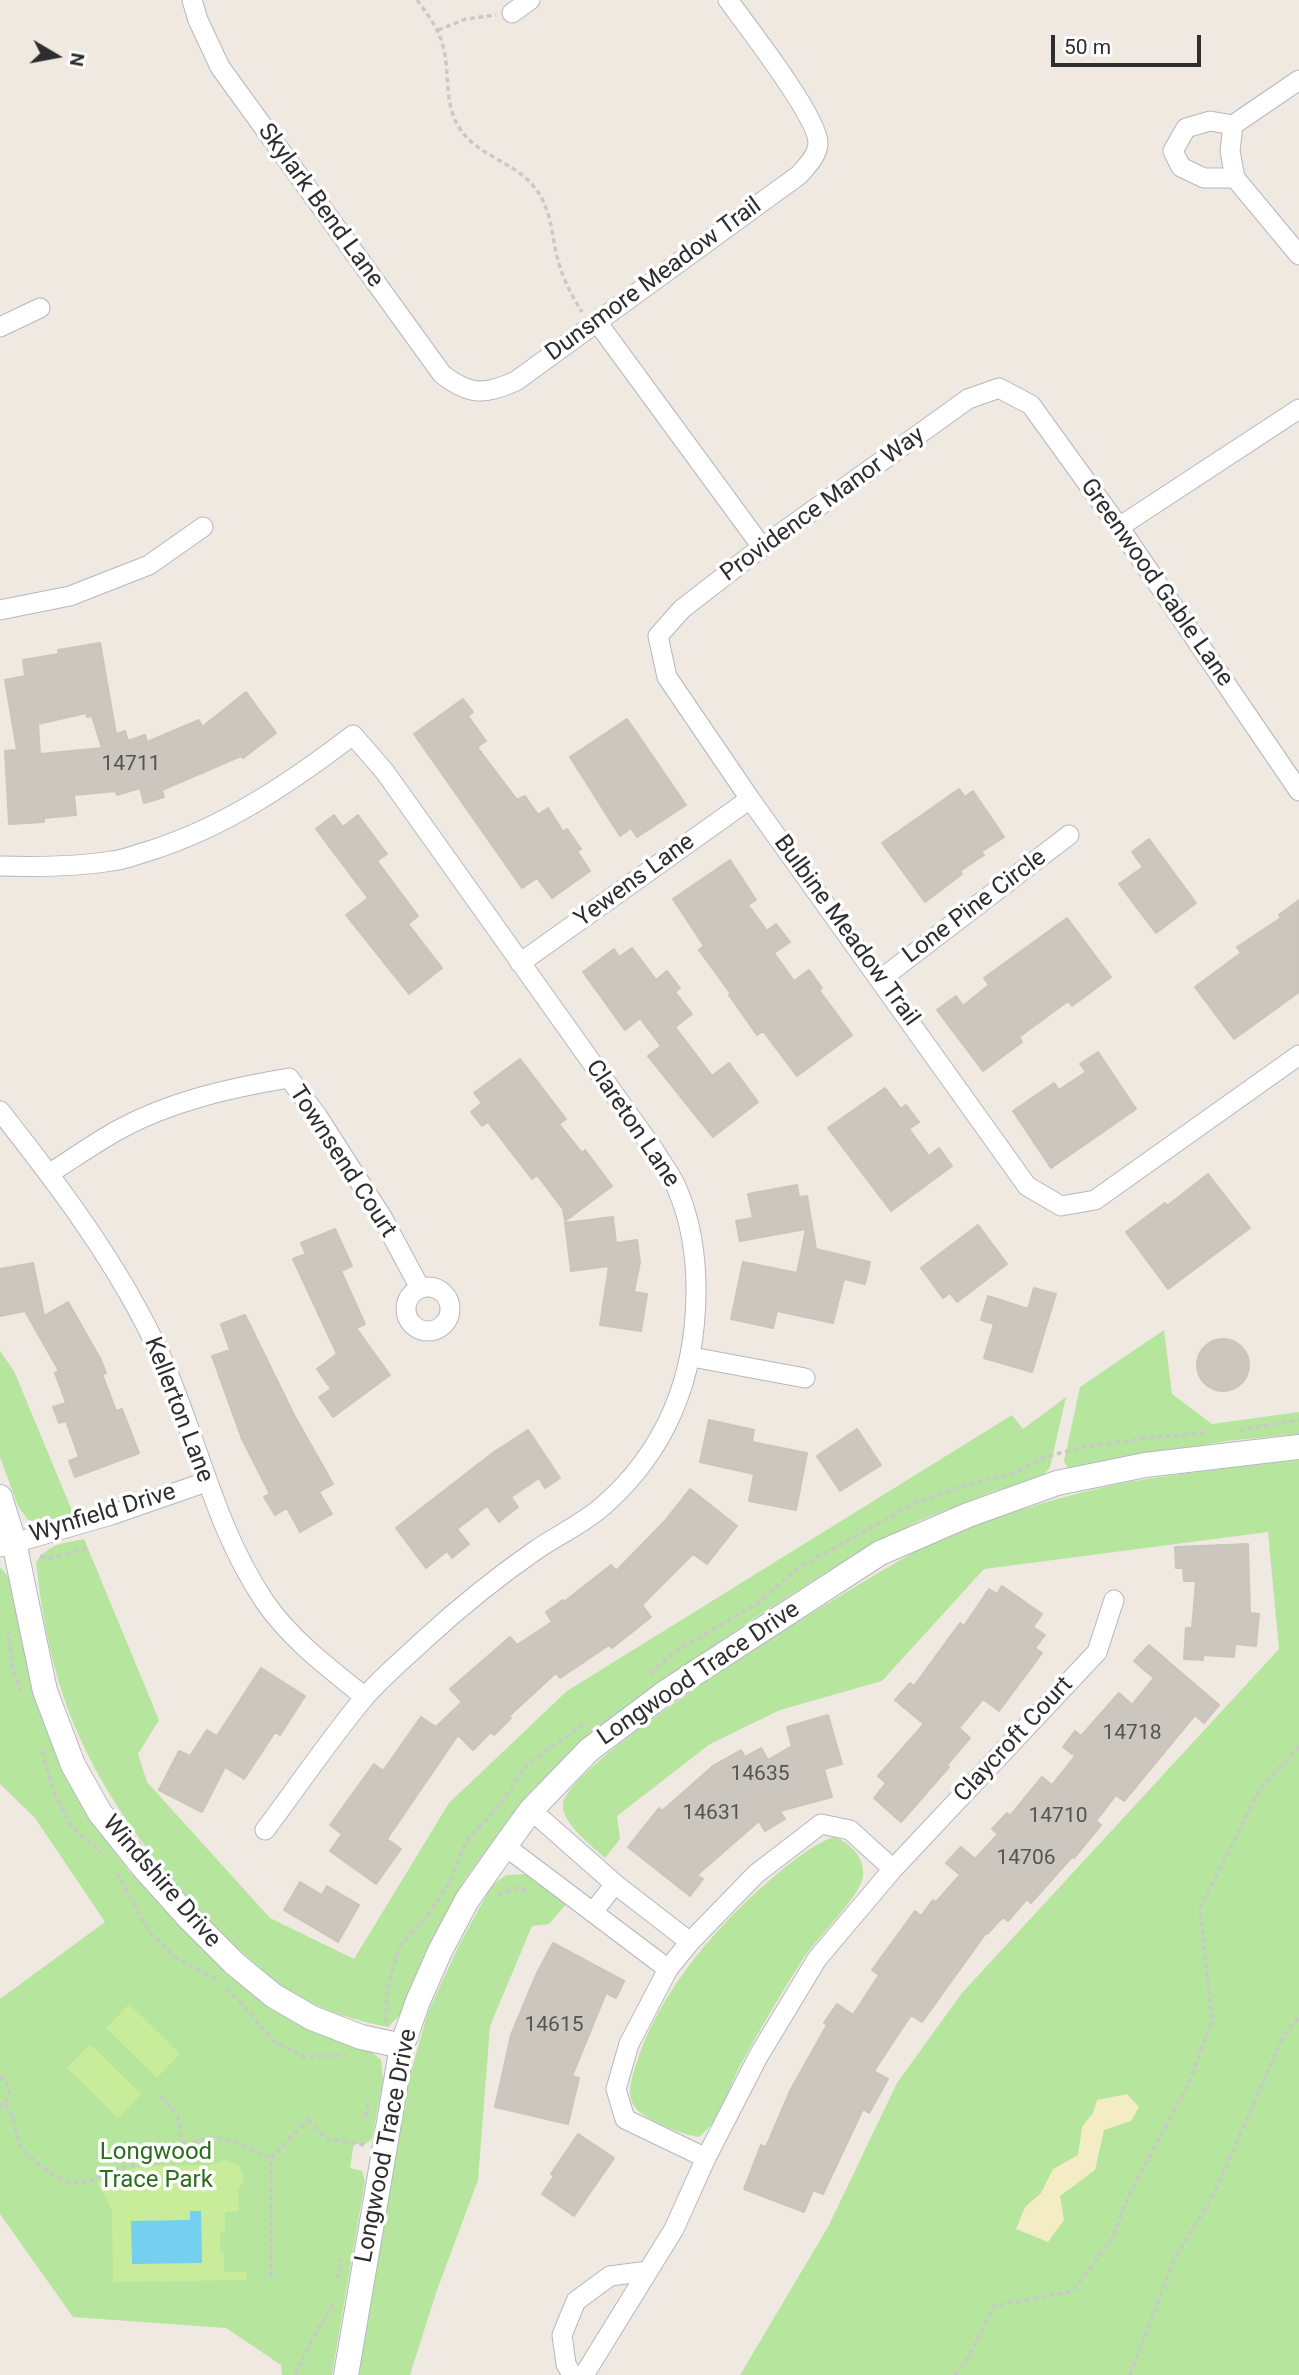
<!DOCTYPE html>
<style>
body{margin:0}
#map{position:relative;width:1299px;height:2375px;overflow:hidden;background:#efe9e1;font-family:Roboto,sans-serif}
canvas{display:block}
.north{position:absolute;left:21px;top:21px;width:70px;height:70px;-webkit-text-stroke:5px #fff;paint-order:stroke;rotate:100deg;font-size:19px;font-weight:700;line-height:28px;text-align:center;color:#2e2e2e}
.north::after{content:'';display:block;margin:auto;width:24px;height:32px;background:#2e2e2e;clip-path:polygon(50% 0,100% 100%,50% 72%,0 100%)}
.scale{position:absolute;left:1051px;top:35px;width:150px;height:32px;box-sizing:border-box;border:4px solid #2e2e2e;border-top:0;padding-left:9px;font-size:21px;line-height:24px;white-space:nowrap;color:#2e2e2e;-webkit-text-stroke:5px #fff;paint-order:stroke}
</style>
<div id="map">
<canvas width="1299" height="2375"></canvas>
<div class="north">N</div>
<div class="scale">50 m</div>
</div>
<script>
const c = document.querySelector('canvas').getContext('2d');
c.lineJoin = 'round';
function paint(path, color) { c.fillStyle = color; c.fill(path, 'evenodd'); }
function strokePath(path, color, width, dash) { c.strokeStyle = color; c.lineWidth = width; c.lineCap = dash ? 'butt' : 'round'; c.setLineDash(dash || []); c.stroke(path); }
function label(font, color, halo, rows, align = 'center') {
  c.font = font + ' Roboto,sans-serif'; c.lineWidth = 7; c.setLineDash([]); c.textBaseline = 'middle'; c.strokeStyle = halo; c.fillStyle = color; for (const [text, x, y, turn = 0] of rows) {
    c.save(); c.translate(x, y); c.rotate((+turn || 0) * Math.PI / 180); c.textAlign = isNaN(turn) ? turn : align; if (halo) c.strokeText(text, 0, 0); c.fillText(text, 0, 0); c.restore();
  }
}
paint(new Path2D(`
 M1164,1330L1172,1394L1212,1424L1299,1412V1434L1227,1441L1068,1468L1064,1461L1080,1387Z
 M0,1351L14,1371L73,1513L43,1522L28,1520L18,1506L0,1457Z
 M1066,1397L1050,1467L1043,1476L989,1493L921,1520L855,1554L756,1617L641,1696L574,1750L526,1796L466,1878L429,1947L401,2014L388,2027C355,2021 322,2010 293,1993C275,1982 259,1967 243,1953C169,1886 96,1793 64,1698C49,1654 41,1608 36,1562C48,1544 64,1543 84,1539L159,1720L138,1754L147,1782L270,1918L354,1959L449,1803L567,1691L1012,1415L1023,1429Z
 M1299,1460V2375H740L828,2227L897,2083L962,1993L1279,1649L1268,1532L984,1569L882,1681L780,1710L710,1744L617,1816L620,1839L605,1858C592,1846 562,1823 563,1806C564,1760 868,1577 920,1549C942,1537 969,1527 993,1519C1043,1502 1095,1487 1147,1479C1197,1471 1248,1466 1299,1460Z
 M0,1567L13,1582L55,1748L80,1802L129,1871L233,1979L273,2010L308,2030L368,2049L381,2060L383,2080L372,2139L364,2145L354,2143L350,2168L362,2171L365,2181L332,2375H282L281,2365L226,2328L73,2317L0,2214V1999L105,1922L35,1818L0,1784Z
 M834,1837C850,1842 865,1858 863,1876C860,1898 814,1940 801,1962C779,1997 758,2032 739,2068C727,2091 720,2121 699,2137C683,2135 640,2119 633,2104C627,2093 632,2078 635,2068C658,1990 723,1918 784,1868C801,1855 814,1844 834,1837Z
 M527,1874L567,1903L549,1924L532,1926L490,2026L478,2180L436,2293L410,2375H358L409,2078L428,2012L460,1943L492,1885L506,1875Z`), '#b6e59e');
paint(new Path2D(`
 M1127,2094L1139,2107L1131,2121L1104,2130L1095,2170L1060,2196L1064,2220L1048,2242L1016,2229L1025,2207L1041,2193L1053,2169L1078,2155L1082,2127L1093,2113L1097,2100Z`), '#f3ecc5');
paint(new Path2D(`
 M129,2004L180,2054L157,2078L106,2028Z
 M90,2044L141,2094L118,2118L67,2068Z
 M225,2160L239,2165L244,2179L238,2190L239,2211L225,2212V2232H220V2252L224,2253V2272H246V2280L113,2282L112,2210L97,2182L113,2174L145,2166L212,2165Z`), '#c9ec9a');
paint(new Path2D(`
 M190,2211H201L202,2263L132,2264L131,2221L190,2220Z`), '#75cff0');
const building = new Path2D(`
 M100,643L116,734L125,731L128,741L145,735L147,742L199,720L202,727L246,692L276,733L243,758L241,756L162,790L164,797L144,803L140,788L117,795L116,791L74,795L76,815L44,818V822L9,824L5,751L17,750L5,680L25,676L23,660L59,654L58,650ZM86,713L87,717L92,716L102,748L40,754L38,724Z
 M463,699L473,712L468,716L486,741L477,747L517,800L525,796L538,815L548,808L563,832L567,829L581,849L577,851L590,871L552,898L537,878L522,888L414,734Z
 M627,719L686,805L637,837L631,828L620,836L570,757Z
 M959,789L965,797L973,791L1004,837L981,852L984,855L960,871L962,874L925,902L882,843Z
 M334,815L343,827L358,815L387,854L377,861L418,916L408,924L442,968L409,994L346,915L368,898L316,829Z
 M1149,839L1196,903L1156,933L1119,884L1143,867L1132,852Z
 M730,860L756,900L748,905L767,931L776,924L790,942L774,953L794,981L809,970L822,988L819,990L852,1035L797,1076L763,1031L757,1035L729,995L731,994L699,950L704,946L673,899Z
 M1299,900V992L1234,1039L1195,987L1241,953L1237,947L1281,918L1279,915Z
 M1067,918L1111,977L1072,1006L1068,1001L1019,1037L1022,1042L983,1071L937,1010L956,996L963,1006L989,985L984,978Z
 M632,948L656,980L667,971L680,988L675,992L692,1014L675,1027L712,1076L729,1063L758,1102L713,1137L648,1056L661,1046L640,1018L625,1030L583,972L614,949L619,957Z
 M1098,1052L1136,1109L1051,1168L1013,1111L1054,1083L1059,1090L1086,1072L1080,1064Z
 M520,1059L566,1119L559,1124L582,1153L585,1150L612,1186L565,1221L563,1209L537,1175L532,1179L488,1122L482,1126L471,1112L482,1103L474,1093Z
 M885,1088L901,1109L906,1105L919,1122L909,1129L929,1156L939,1148L952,1166L891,1211L828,1128Z
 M1208,1174L1250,1228L1168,1289L1126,1232L1165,1203L1167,1206Z
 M797,1185L799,1197L807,1196L816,1249L870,1262L865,1284L844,1279L833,1323L777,1311L773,1328L731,1319L743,1262L797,1273L806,1229L740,1241L736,1221L753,1218L748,1194Z
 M613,1217L616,1243L637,1240L640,1262L634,1292L647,1294L641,1331L600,1325L609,1266L571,1271L565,1223Z
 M978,1225L1007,1264L957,1302L950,1293L943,1298L921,1268Z
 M335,1229L352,1266L341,1271L365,1324L356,1328L390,1375L333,1417L319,1397L331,1389L317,1369L337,1354L293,1259L306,1254L301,1243Z
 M33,1263L44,1316L68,1302L101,1360L106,1373L102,1374L116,1411L122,1409L139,1453L75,1477L69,1461L79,1457L66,1421L59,1423L53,1407L66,1403L55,1373L59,1371L25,1311L0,1316V1269Z
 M1034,1288L1056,1294L1032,1372L984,1358L994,1324L981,1320L988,1296L1028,1309Z
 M245,1315L294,1415L333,1484L319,1492L332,1514L300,1532L287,1508L275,1515L264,1497L270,1494L242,1439L212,1356L230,1350L221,1324Z
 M1197 1365a26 26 0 1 1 52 0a26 26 0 1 1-52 0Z
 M709,1420L754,1430L752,1442L807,1453L796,1510L749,1501L754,1474L700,1462Z
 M857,1429L881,1465L840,1491L817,1456Z
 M528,1430L560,1478L545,1488L539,1478L511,1497L518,1507L499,1522L487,1506L457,1529L469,1544L452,1558L447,1551L426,1568L396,1528L494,1452Z
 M690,1489L737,1526L707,1564L693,1554L642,1605L651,1617L612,1648L609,1645L560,1678L556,1673L509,1716L511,1718L494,1735L491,1732L473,1750L458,1735L387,1839L401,1849L376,1884L330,1851L342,1834L330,1825L374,1764L383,1771L421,1717L436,1727L462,1702L450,1689L510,1637L517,1645L552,1622L546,1612L563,1600L564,1602L611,1565L616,1571L664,1522Z
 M1248,1544L1250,1613L1259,1614L1256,1646L1235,1644L1234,1657L1203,1655V1660L1184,1659L1186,1628H1192L1196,1581H1184L1183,1568H1176L1175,1547Z
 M1002,1586L1042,1614L1033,1627L1045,1635L1035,1648L1042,1653L999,1711L983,1699L959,1728L970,1738L947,1765L949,1767L901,1822L874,1798L886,1783L878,1776L924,1724L895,1700L910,1683L914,1686L960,1623L964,1626L989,1589L997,1594Z
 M1149,1645L1219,1705L1204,1723L1195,1715L1124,1801L1116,1795L1096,1821L1101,1825L1074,1858L1072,1857L1031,1903L1027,1899L1008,1921L1003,1917L987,1934L986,1933L922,2022L911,2015L874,2071L888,2079L869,2113L863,2109L823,2194L813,2190L804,2212L744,2189L761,2145L766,2147L791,2089L827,2025L824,2023L837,2004L853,2015L879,1975L872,1970L915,1911L921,1916L933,1900L936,1902L960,1875L946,1863L961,1847L975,1859L998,1834L992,1829L1007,1813L1010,1816L1042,1777L1052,1785L1075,1756L1063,1747L1075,1731L1081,1736L1119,1693L1132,1705L1154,1678L1134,1661Z
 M261,1668L305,1696L280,1735L275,1732L244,1779L225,1767L202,1812L159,1790L179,1751L190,1756L207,1730L217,1736Z
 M828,1715L842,1764L824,1769L832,1797L780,1811L785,1819L765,1831L759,1821L697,1875L703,1879L690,1896L628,1847L659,1808L662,1811L713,1766L741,1750L745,1757L761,1748L768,1760L792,1746L787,1727Z
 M300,1882L322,1895L327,1886L359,1905L338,1942L284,1910Z
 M553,1943L624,1981L616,1998L606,1993L572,2076L579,2078L568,2124L495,2107L511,2035L537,1973Z
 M578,2134L614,2158L574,2216L542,2194L554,2176L551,2174Z`);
paint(building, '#cbc7bf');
strokePath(building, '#cbc5ba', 2);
const minor = new Path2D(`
 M192,0L198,20L220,67L442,374C470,396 485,395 516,381L799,175C807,166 818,155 818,143C818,117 747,26 728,0
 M512,13L530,0
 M1299,80L1233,125L1230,151L1235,178L1299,255
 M1233,125L1210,121L1186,128L1173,151L1181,167L1204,178H1235
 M597,322L762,547
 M0,327L40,308
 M1119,527L1299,409
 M0,610L70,596L149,565L203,527
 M1299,791L1119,527L1031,405L999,388L968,399L762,547L682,609L658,636L667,677L750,799L1027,1186L1061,1206L1095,1200L1299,1055
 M0,866C38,867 75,867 112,861C125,860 137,854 149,851C225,827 290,783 353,735L385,772L654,1150C662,1164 673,1177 678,1191C691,1222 696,1257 696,1290C696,1376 668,1449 603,1506C584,1523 558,1535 536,1550C497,1577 460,1607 425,1639C405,1658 382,1677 364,1698C329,1740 298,1786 265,1830
 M520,963L750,799
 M881,979L1069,835
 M0,1111C60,1187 119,1265 160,1354C197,1436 214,1527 265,1602C291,1640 330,1669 365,1697
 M50,1173C72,1159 95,1143 118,1130C171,1101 230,1088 289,1078L318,1117L382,1217L420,1288
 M406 1309a22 22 0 1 1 44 0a22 22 0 1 1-44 0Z
 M692,1357L805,1378
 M0,1547L111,1515L206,1482
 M531,1810L615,1884L690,1942
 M505,1846L668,1969
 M593,1912L615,1884
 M706,2158L625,2119L616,2089L629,2044L668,1969L690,1942L756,1874L821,1824L850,1830L893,1869
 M572,2375L566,2364L562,2335L576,2301L610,2276L648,2271
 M584,2375L674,2229L706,2158L759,2055L817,1959L893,1869L1097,1652L1114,1600`);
const tertiary = new Path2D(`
 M0,1497L14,1542L45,1691L73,1765L100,1813L144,1868L188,1917L235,1964L274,1996L312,2018L361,2037L402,2046
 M346,2375L402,2046L418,2001L440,1951L467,1900L505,1846L531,1810L589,1750L666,1692L880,1553L968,1515L1057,1483L1145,1465L1299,1447`);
strokePath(minor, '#b4b7c1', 21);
strokePath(tertiary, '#b4b7c1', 26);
strokePath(new Path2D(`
 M417,0C428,15 439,29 443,46C450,72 444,100 457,124C474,156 515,161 535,188C553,211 551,237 559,264C564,281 572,296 582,312
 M438,30L466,19L496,15
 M1239,1430L1299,1420
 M40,1556L50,1558L88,1548
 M8,1630L13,1671L21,1691
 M650,1674L673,1653L758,1603L798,1568L917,1502L965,1485L1015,1473L1045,1457L1084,1447L1146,1438L1207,1433
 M42,1751L54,1792L71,1826L102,1853
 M117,1873L150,1933L178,1959L219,1981
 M498,1895L516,1888L531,1891
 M227,1988L274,2041L304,2057L346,2055
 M386,2022L387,1987L400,1945L428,1915L449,1883L466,1842L500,1804L528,1763L583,1725
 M0,2076C12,2085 12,2098 0,2108
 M161,2096L178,2116L181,2137L186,2146
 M5,2104C19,2119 11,2140 29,2156C47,2171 66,2189 90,2181C100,2178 110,2172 120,2168C134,2164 149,2165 162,2161C180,2156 190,2139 210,2138C230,2138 253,2151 271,2158
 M366,2117L368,2101
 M308,2120L326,2138L364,2145
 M271,2277V2158L313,2115
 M338,2278L341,2258
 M296,2375C304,2349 323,2324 335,2299
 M955,2375L968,2358L994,2306L1073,2291L1113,2237L1127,2199L1189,2083L1212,2020L1200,1908L1260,1789L1299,1746
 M1130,2375L1175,2257L1212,2198L1284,2035L1299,2017`), '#c9c9c9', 3.5, [5, 3.5]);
strokePath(minor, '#fff', 19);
strokePath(tertiary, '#fff', 24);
label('21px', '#555452', null, [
 ["14711",131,765],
 ["14718",1132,1734],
 ["14635",760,1775],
 ["14631",712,1814],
 ["14710",1058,1817],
 ["14706",1026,1859],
 ["14615",554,2026]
]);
label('24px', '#2e2e2e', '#fff', [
 ["Skylark Bend Lane",320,206,54],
 ["Dunsmore Meadow Trail",654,280,-36],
 ["Providence Manor Way",823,505,-36],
 ["Greenwood Gable Lane",1156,583,55],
 ["Yewens Lane",635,881,-36],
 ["Lone Pine Circle",975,907,-37],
 ["Bulbine Meadow Trail",846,931,54],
 ["Clareton Lane",632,1124,56],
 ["Townsend Court",342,1162,57],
 ["Kellerton Lane",178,1410,69],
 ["Wynfield Drive",103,1514,-17],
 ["Longwood Trace Drive",699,1674,-34],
 ["Claycroft Court",1014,1740,-47],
 ["Windshire Drive",161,1882,49],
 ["Longwood Trace Drive",387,2146,-79]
]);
label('24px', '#2c6e1b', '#fff', [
 ["Longwood",156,2153],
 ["Trace Park",156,2181]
]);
</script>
